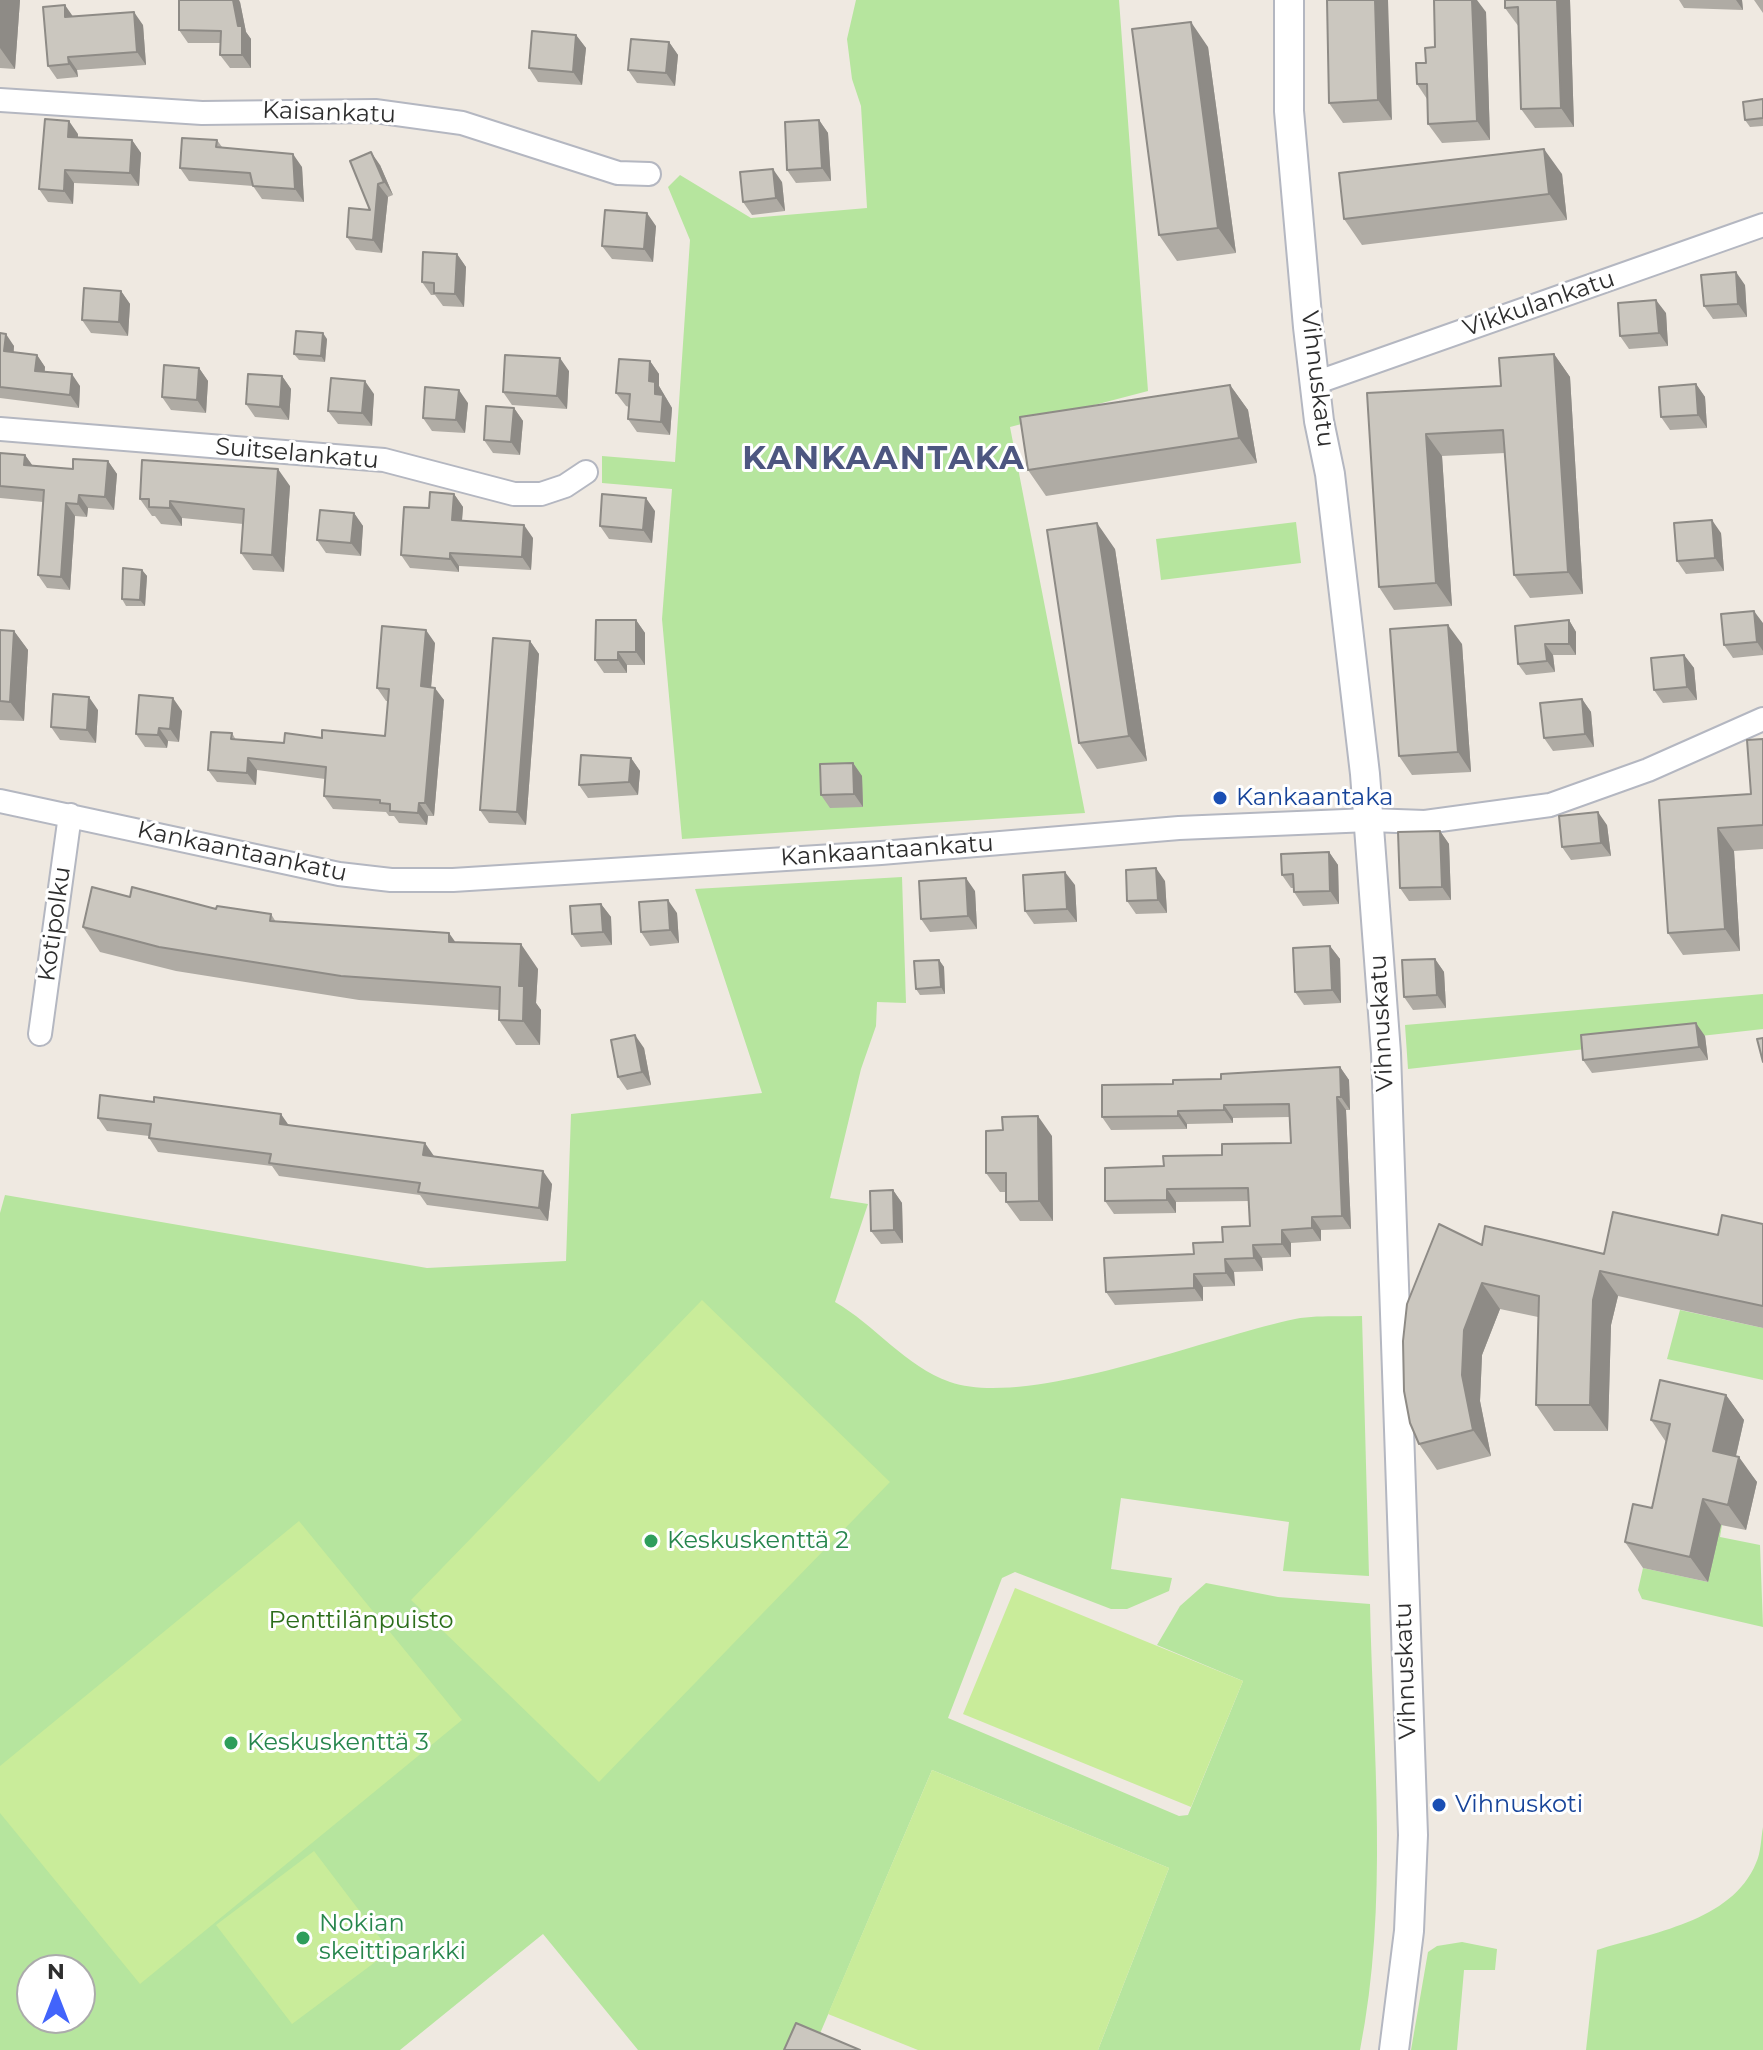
<!DOCTYPE html>
<meta charset="utf-8">
<style>
body{margin:0}
#map{position:relative;width:1763px;height:2050px;overflow:hidden;background:#efe9e1;font-family:Montserrat,sans-serif}
canvas{display:block}
.north{position:absolute;left:16px;top:1954px;width:80px;height:80px;box-sizing:border-box;background:#fff;border:2px solid #ababab;border-radius:50%;rotate:0deg;font-size:22px;font-weight:700;line-height:32px;text-align:center;color:#2e2e2e}
.north::after{content:'';display:block;margin:auto;width:28px;height:36px;background:#4264fb;clip-path:polygon(50% 0,100% 100%,50% 72%,0 100%)}
</style>
<div id="map">
<canvas width="1763" height="2050"></canvas>
<div class="north">N</div>
</div>
<script>
const c = document.querySelector('canvas').getContext('2d');
c.lineJoin = 'round';
function paint(path, color) { c.fillStyle = color; c.fill(path, 'evenodd'); }
function strokePath(path, color, width, dash) { c.strokeStyle = color; c.lineWidth = width; c.lineCap = dash ? 'butt' : 'round'; c.setLineDash(dash || []); c.stroke(path); }
function label(font, color, halo, rows, align = 'center') {
  c.font = font + ' Montserrat,sans-serif'; c.lineWidth = 6; c.setLineDash([]); c.textBaseline = 'middle'; c.strokeStyle = halo; c.fillStyle = color; for (const [text, x, y, turn = 0] of rows) {
    c.save(); c.translate(x, y); c.rotate((+turn || 0) * Math.PI / 180); c.textAlign = isNaN(turn) ? turn : align; if (halo) c.strokeText(text, 0, 0); c.fillText(text, 0, 0); c.restore();
  }
}
paint(new Path2D(`
 M856,0H1119L1148,391L1010,427L1085,813L682,839L662,619L672,489L602,483V456L675,462L690,240L668,187L680,175L751,218L867,208L861,106L852,79L847,39Z
 M1296,522L1301,563L1161,580L1156,539Z
 M902,877L906,1003L877,1002L876,1026L861,1069L830,1198L868,1204L835,1302C875,1325 905,1366 950,1382C1028,1409 1209,1337 1295,1319C1316,1315 1340,1317 1362,1316L1369,1576L1283,1571L1289,1522L1121,1498L1111,1569L1172,1578L1169,1591L1127,1609H1111L1015,1572L1002,1578L948,1718L1179,1816L1188,1815L1243,1681L1157,1645L1180,1606L1206,1583L1278,1597L1370,1604C1373,1751 1389,1905 1360,2050H1098L1169,1868L932,1770L813,2050H638L543,1934L400,2050H0V1213L5,1195L427,1268L566,1261L571,1114L762,1093L695,889ZM32,1970H80V2018H32Z
 M1763,994V1029L1408,1069L1405,1025Z
 M1680,1310L1763,1328V1380L1667,1359Z
 M1703,1521L1722,1525L1720,1537L1760,1545L1763,1627L1642,1599L1638,1590L1643,1568L1708,1582Z
 M1763,1827V2050H1586L1597,1950C1650,1933 1732,1922 1756,1863C1761,1853 1761,1838 1763,1827Z
 M1462,1942L1497,1949L1495,1970H1464L1457,2050H1411L1428,1952L1437,1946Z`), '#b6e59e');
paint(new Path2D(`
 M702,1300L890,1482L599,1782L411,1600Z
 M299,1521L462,1720L140,1984L0,1813V1766Z
 M1015,1588L1243,1681L1191,1807L963,1714Z
 M932,1770L1169,1868L1098,2050H918L828,2014Z
 M314,1851L390,1951L292,2024L216,1925Z`), '#c9ec9a');
const minor = new Path2D(`
 M0,100L202,113L375,111L462,123L618,173L649,174
 M1315,383L1763,225
 M0,429L384,460L514,494H541L565,486L586,472
 M0,801L339,874L391,880H453L881,853L1179,828L1369,820L1425,822L1550,805L1648,770L1763,719
 M40,1034L70,815`);
const tertiary = new Path2D(`
 M1289,0V111L1308,327L1319,421L1330,474L1365,774L1386,1053L1413,1835L1409,1931L1394,2050`);
strokePath(minor, '#b4b7c1', 26);
strokePath(tertiary, '#b4b7c1', 32);
strokePath(minor, '#fff', 22);
strokePath(tertiary, '#fff', 28);
paint(new Path2D(`
 M0,0H20L15,69L0,68Z
 M1327,0L1392,120L1343,123L1329,103Z
 M1570,0L1574,127L1535,128L1521,109L1519,27L1505,8Z
 M1679,0H1742L1743,10L1684,8Z
 M1754,0H1763V13Z
 M240,2L246,32L251,39V68H230L220,55L221,43H188L179,30Z
 M1486,12L1490,140L1442,143L1428,124L1427,99L1417,84L1426,63L1435,47Z
 M73,17L143,25L146,65L77,70L78,77L57,79L48,66Z
 M576,35L586,48L582,85L538,82L529,68Z
 M669,42L678,55L675,86L637,83L628,70Z
 M1208,47L1236,253L1177,261L1159,235Z
 M1763,99V126L1750,127L1745,120Z
 M819,120L828,133L831,181L796,183L787,170Z
 M78,134V138L132,140L141,153L139,186L74,183L73,204L48,202L39,189Z
 M217,140L222,147L302,167L304,202L262,199L253,186L189,181L180,168Z
 M380,165L393,195L388,197L382,253L356,250L347,237L370,210Z
 M1562,174L1567,220L1362,245L1344,219Z
 M782,182L785,211L752,215L743,202Z
 M656,226L653,262L612,259L602,246Z
 M457,254L466,267L464,307L443,306L435,295H431L422,282Z
 M1745,285L1747,317L1713,319L1704,306Z
 M121,291L130,304L128,336L91,333L82,320Z
 M1666,313L1668,346L1629,349L1620,336Z
 M0,333L14,346V352L37,355L45,367V372L80,386L79,408L0,398Z
 M327,339L325,362L299,360L294,354Z
 M1554,354L1570,377L1583,594L1530,598L1514,575L1505,453L1442,456L1452,606L1394,610L1379,587L1367,393L1501,386Z
 M650,361L659,374V386L672,408L670,435L637,432L628,419L629,407L626,406L616,393Z
 M199,368L208,381L206,413L171,410L162,397Z
 M569,371L567,409L512,405L503,392Z
 M282,376L291,389L289,420L255,417L246,404Z
 M1696,384L1705,397L1707,428L1670,430L1661,417Z
 M1230,385L1248,410L1257,463L1046,496L1028,470Z
 M374,394L372,426L338,424L328,411Z
 M468,403L465,433L432,431L423,418Z
 M514,408L523,421L520,455L493,453L484,440Z
 M0,453L25,455L33,466L73,469L108,461L117,474L114,510L88,508L87,517L75,516L70,590L47,588L38,575L43,502L0,498Z
 M290,486L284,572L253,570L241,553L243,524L182,518V526L161,524L155,516H152L140,499Z
 M454,494L463,507L462,520L533,538L531,570L459,566V572L410,568L401,555L429,508Z
 M655,511L652,543L609,539L600,526Z
 M354,513L363,526L361,556L326,553L317,540Z
 M1721,533L1724,571L1686,574L1677,561Z
 M1115,549L1147,761L1097,769L1079,743Z
 M142,570L147,576L145,606H126L122,599Z
 M636,620L645,633V665H627V673H604L595,660Z
 M1569,620L1576,632V655H1553L1555,672L1526,675L1518,664Z
 M1763,623V655L1733,658L1724,645Z
 M0,630L14,631L28,650L24,721L0,720Z
 M530,641L539,654L526,825L489,823L480,810Z
 M435,643L431,687L444,700L434,816H428L427,825L399,823L394,816H389L386,812L333,809L324,796L325,779L257,770L256,785L217,782L208,770L232,733L236,740L284,743L322,738L385,736L388,701H386L377,688Z
 M1462,644L1471,772L1412,775L1399,756Z
 M1684,655L1694,668L1697,700L1663,703L1654,690Z
 M1582,699L1591,712L1594,747L1553,751L1544,738Z
 M98,710L96,743L60,740L51,727Z
 M182,711L179,742L168,741L167,748L145,747L136,734Z
 M1763,739V849L1734,851L1740,951L1683,955L1668,933L1659,800L1751,794Z
 M631,758L640,771L638,795L588,798L579,785Z
 M853,763L862,776L863,807L830,808L821,795Z
 M1607,825L1611,856L1571,860L1562,847Z
 M1440,831L1449,844L1451,900L1409,901L1400,888Z
 M1329,852L1338,865L1339,904L1303,906L1294,892V888H1291L1282,875Z
 M1165,881L1167,913L1136,914L1127,901Z
 M1075,885L1077,922L1034,924L1025,911Z
 M975,891L977,929L930,932L921,919Z
 M130,897L216,909L271,914L276,922L456,942L538,969L536,1003L541,1010L540,1045H516L499,1020V1010L359,1000L176,971L100,952L83,927Z
 M601,904L611,917L612,945L581,947L572,934Z
 M677,913L679,943L650,946L641,932Z
 M1330,946L1340,959L1341,1003L1304,1005L1295,992Z
 M1435,959L1444,972L1446,1008L1413,1010L1404,997Z
 M939,960L944,967L945,994L920,995L916,989Z
 M1705,1036L1708,1060L1592,1073L1583,1060Z
 M644,1048L651,1085L627,1090L618,1077Z
 M1340,1067L1349,1080L1350,1110H1346L1351,1229L1321,1230V1241L1291,1243V1257L1262,1258L1263,1271L1234,1272L1235,1286L1203,1287V1301L1115,1305L1106,1292L1223,1242L1250,1226L1249,1201L1176,1202V1213L1114,1214L1105,1201L1164,1166L1291,1143L1289,1117L1233,1118V1123L1187,1124V1129L1111,1130L1102,1117L1173,1084Z
 M98,1118L289,1125L552,1184L548,1221L427,1205L420,1195L279,1176L272,1166L158,1152L149,1138V1136L107,1131Z
 M1052,1136L1053,1221H1020L1006,1202V1192H1000L986,1173Z
 M893,1190L902,1203L903,1243L881,1244L871,1231Z
 M1763,1224V1328L1618,1296L1611,1325L1608,1431H1554L1536,1405L1538,1317L1500,1309L1482,1355L1480,1401L1491,1456L1437,1470L1419,1444L1482,1245L1604,1254L1718,1235Z
 M1726,1395L1744,1420L1736,1456L1757,1482L1746,1530L1721,1525L1708,1582L1643,1568L1625,1542L1652,1508L1666,1442L1651,1420Z`), '#afaba4');
paint(new Path2D(`
 M0,0H20L15,69L0,48Z
 M233,0H239L240,2L246,32L251,39V68L242,55Z
 M1375,0H1388L1392,120L1378,100Z
 M1472,0H1477L1486,12L1490,140L1477,121Z
 M1557,0H1570L1574,127L1561,108Z
 M1736,0H1742L1743,10Z
 M65,5L74,18L65,17Z
 M134,12L143,25L146,65L137,52Z
 M1191,22L1208,47L1236,253L1218,228Z
 M576,35L586,48L582,85L573,72Z
 M669,42L678,55L675,86L666,73Z
 M68,57L77,70L78,77L69,64Z
 M819,120L828,133L831,181L822,168Z
 M69,121L78,134L77,150L68,137Z
 M132,140L141,153L139,186L130,173Z
 M1544,149L1562,174L1567,220L1549,194Z
 M371,152L380,165L393,195L384,182Z
 M293,154L302,167L304,202L295,189Z
 M773,169L782,182L785,211L776,198Z
 M65,170L74,183L73,204L64,191Z
 M378,184L388,197L382,253L373,240Z
 M647,213L656,226L653,262L644,249Z
 M457,254L466,267L464,307L455,294Z
 M1736,272L1745,285L1747,317L1738,304Z
 M121,291L130,304L128,336L119,322Z
 M1656,300L1666,313L1668,346L1659,333Z
 M323,333L327,339L325,362L321,356Z
 M6,334L14,346L12,363L4,351Z
 M1554,354L1570,377L1583,594L1568,572Z
 M37,355L45,367L43,383L35,371Z
 M560,358L569,371L567,409L557,396Z
 M650,361L659,374V386L672,408L670,435L661,422L655,394L649,381Z
 M199,368L208,381L206,413L197,400Z
 M72,374L80,386L79,408L70,395Z
 M282,376L291,389L289,420L280,407Z
 M365,381L374,394L372,426L362,413Z
 M1696,384L1705,397L1707,428L1698,415Z
 M1230,385L1248,410L1257,463L1239,438Z
 M459,390L468,403L465,433L456,420Z
 M514,408L523,421L520,455L511,442Z
 M1426,434L1442,456L1452,606L1436,583Z
 M25,455L34,468L24,465Z
 M108,461L117,474L114,510L105,497Z
 M278,469L290,486L284,572L272,555Z
 M454,494L463,507L461,533L452,520Z
 M79,495L88,508L87,517L78,504Z
 M646,498L655,511L652,543L643,530Z
 M170,501L182,518V526L170,508Z
 M66,503L75,516L70,590L61,577Z
 M354,513L363,526L361,556L351,543Z
 M1712,520L1721,533L1724,571L1715,558Z
 M1097,523L1115,549L1147,761L1129,736Z
 M524,525L533,538L531,570L522,557Z
 M450,553L459,566V572L450,559Z
 M142,570L147,576L145,606L140,600Z
 M1754,611L1763,623V651L1757,642Z
 M636,620L645,633V665L636,652Z
 M1569,620L1576,632V655L1569,644Z
 M1448,625L1462,644L1471,772L1458,752Z
 M426,630L435,643L430,699L421,686Z
 M14,631L28,650L24,721L10,702Z
 M530,641L539,654L526,825L517,812Z
 M1545,644L1553,655L1555,672L1547,661Z
 M618,652L627,665V673L618,660Z
 M1684,655L1694,668L1697,700L1687,687Z
 M435,688L444,700L434,816L425,803Z
 M89,697L98,710L96,743L87,730Z
 M173,698L182,711L179,742L170,729Z
 M1582,699L1591,712L1594,747L1585,734Z
 M159,728L168,741L167,748L158,735Z
 M248,758L257,770L256,785L247,773Z
 M631,758L640,771L638,795L629,782Z
 M853,763L862,776L863,807L854,794Z
 M419,803L428,816L427,825L418,813Z
 M1598,812L1607,825L1611,856L1601,843Z
 M1718,828L1734,851L1740,951L1725,929Z
 M1440,831L1449,844L1451,900L1442,887Z
 M1329,852L1338,865L1339,904L1330,891Z
 M1156,868L1165,881L1167,913L1158,900Z
 M1065,872L1075,885L1077,922L1067,909Z
 M966,878L975,891L977,929L968,916Z
 M668,900L677,913L679,943L670,930Z
 M601,904L611,917L612,945L603,932Z
 M449,933L466,957L449,942Z
 M521,944L538,969L536,1003L541,1010L540,1045L523,1021L519,986Z
 M1330,946L1340,959L1341,1003L1332,990Z
 M1435,959L1444,972L1446,1008L1437,995Z
 M939,960L944,967L945,994L941,987Z
 M1696,1023L1705,1036L1708,1060L1699,1047Z
 M635,1035L644,1048L651,1085L642,1072Z
 M1340,1067L1349,1080L1350,1110L1341,1097Z
 M1337,1097L1346,1110L1351,1229L1342,1216Z
 M1224,1105L1233,1118V1123L1224,1110Z
 M1178,1111L1187,1124V1129L1178,1116Z
 M281,1114L290,1127L280,1124Z
 M1038,1116L1052,1136L1053,1221L1039,1201Z
 M425,1143L434,1156L423,1155Z
 M543,1171L552,1184L548,1221L539,1208Z
 M1167,1189L1176,1202V1213L1167,1200Z
 M893,1190L902,1203L903,1243L894,1230Z
 M1312,1217L1321,1230V1241L1312,1228Z
 M1282,1230L1291,1243V1257L1282,1244Z
 M1253,1245L1262,1258L1263,1271L1254,1258Z
 M1225,1259L1234,1272L1235,1286L1226,1273Z
 M1600,1271L1618,1296L1611,1325L1608,1431L1590,1405L1593,1300Z
 M1194,1274L1203,1287V1301L1194,1288Z
 M1482,1283L1500,1309L1482,1355L1480,1401L1491,1456L1473,1430L1462,1375L1464,1330Z
 M1726,1395L1744,1420L1731,1477L1713,1451Z
 M1739,1457L1757,1482L1746,1530L1728,1505Z
 M1703,1499L1721,1525L1708,1582L1690,1557Z`), '#8e8b86');
const building = new Path2D(`
 M179,0H233L238,26H242V55H220L221,31L179,30Z
 M1327,0H1375L1378,100L1329,103Z
 M1434,0H1472L1477,121L1428,124L1427,84H1417L1416,63H1426L1425,48L1435,47Z
 M1505,0H1557L1561,108L1521,109L1518,7L1505,8Z
 M65,5V17L134,12L137,52L68,57L69,64L48,66L43,7Z
 M1191,22L1218,228L1159,235L1132,29Z
 M532,31L576,35L573,72L529,68Z
 M631,39L669,42L666,73L628,70Z
 M1763,99V118L1745,120L1743,102Z
 M45,119L69,121L68,137L132,140L130,173L65,170L64,191L39,189Z
 M819,120L822,168L787,170L785,122Z
 M182,138L217,140L216,147L293,154L295,189L253,186L250,173L180,168Z
 M1544,149L1549,194L1344,219L1339,173Z
 M371,152L384,182L378,184L373,240L347,237L349,208L370,210L350,161Z
 M773,169L776,198L743,202L740,172Z
 M605,210L647,213L644,249L602,246Z
 M423,252L457,254L455,294L434,293V283L422,282Z
 M1736,272L1738,304L1704,306L1701,275Z
 M84,288L121,291L119,322L82,320Z
 M1656,300L1659,333L1620,336L1618,303Z
 M296,331L323,333L321,356L294,354Z
 M0,333L6,334L4,351L37,355L35,371L72,374L70,395L0,387Z
 M1554,354L1568,572L1514,575L1503,430L1426,434L1436,583L1379,587L1367,393L1501,386L1499,358Z
 M505,355L560,358L557,396L503,392Z
 M619,359L650,361L649,381L655,382V394L663,395L661,422L628,419L630,394L616,393Z
 M164,365L199,368L197,400L162,397Z
 M248,374L282,376L280,407L246,404Z
 M331,378L365,381L362,413L328,411Z
 M1696,384L1698,415L1661,417L1659,387Z
 M1230,385L1239,438L1028,470L1020,417Z
 M425,387L459,390L456,420L423,418Z
 M486,406L514,408L511,442L484,440Z
 M0,453L25,455L24,465L73,469V459L108,461L105,497L79,495L78,504L66,503L61,577L38,575L44,490L0,486Z
 M142,460L278,469L272,555L241,553L244,509L170,501V508L149,507V499H140Z
 M430,492L454,494L452,520L524,525L522,557L450,553V559L401,555L404,507L429,508Z
 M602,494L646,498L643,530L600,526Z
 M320,510L354,513L351,543L317,540Z
 M1712,520L1715,558L1677,561L1674,523Z
 M1097,523L1129,736L1079,743L1047,530Z
 M123,568L142,570L140,600L122,599Z
 M1754,611L1757,642L1724,645L1721,614Z
 M596,620H636V652H618V660H595Z
 M1569,620V644H1545L1547,661L1518,664L1515,626Z
 M1448,625L1458,752L1399,756L1390,629Z
 M382,626L426,630L421,686L435,688L425,803H419L418,813L390,811V804L380,803V800L324,796L326,767L248,758L247,773L208,770L211,732L232,733L231,739L284,743L285,733L322,738V730L385,736L389,689L377,688Z
 M0,630L14,631L10,702L0,701Z
 M493,638L530,641L517,812L480,810Z
 M1684,655L1687,687L1654,690L1651,658Z
 M53,694L89,697L87,730L51,727Z
 M139,695L173,698L170,729L159,728L158,735L136,734Z
 M1582,699L1585,734L1544,738L1540,703Z
 M1763,739V825L1718,828L1725,929L1668,933L1659,800L1751,794L1747,740Z
 M581,755L631,758L629,782L579,785Z
 M853,763L854,794L821,795L820,764Z
 M1598,812L1601,843L1562,847L1559,816Z
 M1440,831L1442,887L1400,888L1398,832Z
 M1329,852L1330,891L1294,892L1293,874L1282,875L1281,854Z
 M1156,868L1158,900L1127,901L1126,870Z
 M1065,872L1067,909L1025,911L1023,875Z
 M966,878L968,916L921,919L919,881Z
 M92,887L130,897L132,887L216,909L217,906L271,914L270,921L449,933V942L521,944L519,986H524L523,1021L499,1020L500,987L341,976L159,947L83,927Z
 M668,900L670,930L641,932L639,902Z
 M601,904L603,932L572,934L570,906Z
 M1330,946L1332,990L1295,992L1293,948Z
 M1435,959L1437,995L1404,997L1402,960Z
 M939,960L941,987L916,989L914,961Z
 M1696,1023L1699,1047L1583,1060L1581,1035Z
 M635,1035L642,1072L618,1077L611,1040Z
 M1763,1038V1062L1757,1039Z
 M1340,1067L1341,1097H1337L1342,1216L1312,1217V1228L1282,1230V1244L1253,1245L1254,1258L1225,1259L1226,1273L1194,1274V1288L1106,1292L1104,1258L1194,1254L1193,1243L1223,1242L1222,1227L1250,1226L1248,1188L1167,1189V1200L1105,1201V1168L1164,1166L1163,1156L1222,1155V1144L1291,1143L1289,1104L1224,1105V1110L1178,1111V1116L1102,1117V1085L1173,1084V1080L1221,1079V1074Z
 M100,1095L154,1102V1097L281,1114L280,1124L425,1143L423,1155L543,1171L539,1208L418,1192L420,1183L269,1163L271,1154L149,1138L151,1124L98,1118Z
 M1038,1116L1039,1201L1006,1202V1173H986V1131L1003,1130L1002,1117Z
 M893,1190L894,1230L871,1231L870,1191Z
 M1613,1212L1718,1235L1722,1215L1763,1224V1306L1600,1271L1593,1300L1590,1405H1536L1539,1296L1482,1283L1464,1330L1462,1375L1473,1430L1419,1444L1410,1423L1404,1391L1403,1341L1407,1304L1439,1224L1482,1245L1485,1226L1604,1254Z
 M1660,1380L1726,1395L1713,1451L1739,1457L1728,1505L1703,1499L1690,1557L1625,1542L1633,1504L1652,1508L1670,1424L1651,1420Z
 M796,2023L860,2050H784Z`);
paint(building, '#cbc7bf');
strokePath(building, '#8e8b86', 2);
for (const [x, y, r, color] of [
 [1220,798,8,"#1a4fb4"],
 [651,1541,8,"#2e9e5b"],
 [231,1743,8,"#2e9e5b"],
 [1439,1805,8,"#1a4fb4"],
 [303,1938,8,"#2e9e5b"]
]) { const dot = new Path2D(); dot.arc(x, y, r, 0, 2 * Math.PI); c.fillStyle = color; c.fill(dot); strokePath(dot, '#fff', 3); }
label('24px', '#2e2e2e', '#fff', [
 ["Kaisankatu",329,113,2],
 ["Vikkulankatu",1539,304,-19],
 ["Vihnuskatu",1317,379,83],
 ["Suitselankatu",297,454,5],
 ["Kankaantaankatu",887,851,-4],
 ["Kankaantaankatu",242,852,12],
 ["Kotipolku",55,924,-82],
 ["Vihnuskatu",1382,1023,-93],
 ["Vihnuskatu",1406,1671,-92]
]);
label('24px', '#164399', '#fff', [
 ["Kankaantaka",1236,798],
 ["Vihnuskoti",1455,1805]
], 'left');
label('24px', '#27864d', '#fff', [
 ["Keskuskenttä 2",667,1541],
 ["Keskuskenttä 3",247,1743],
 ["Nokian",319,1924],
 ["skeittiparkki",319,1952]
], 'left');
label('24px', '#2c6e1b', '#fff', [
 ["Penttilänpuisto",361,1621]
]);
c.letterSpacing = '2px';
label('bold 32px', '#4d5680', '#fff', [
 ["KANKAANTAKA",884,460]
]);
c.letterSpacing = '0px';
</script>
